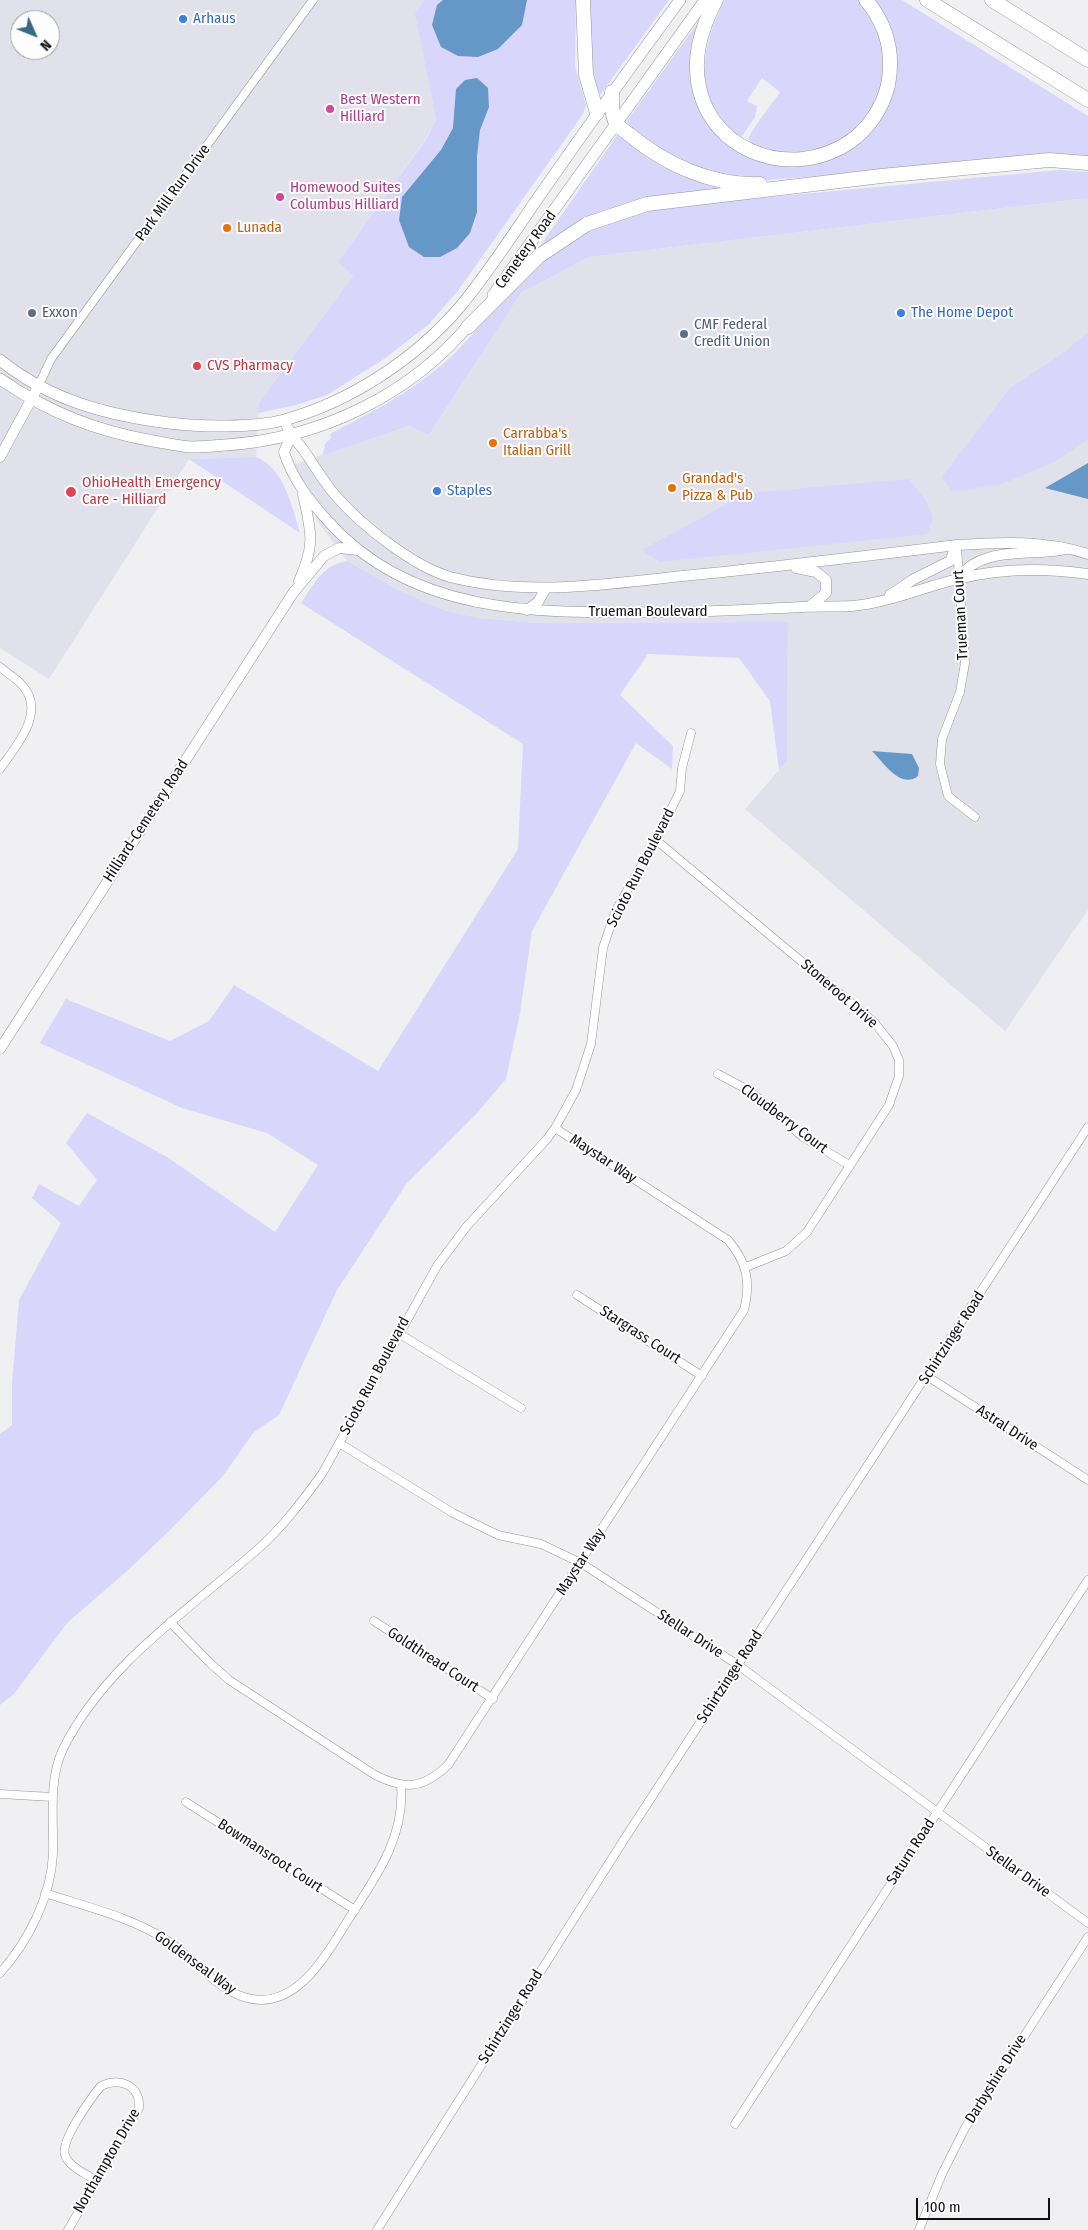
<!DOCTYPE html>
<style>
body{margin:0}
#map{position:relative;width:1088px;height:2230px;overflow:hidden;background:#f0eff2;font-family:"Fira Sans Condensed",sans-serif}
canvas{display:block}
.north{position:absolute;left:10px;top:10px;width:50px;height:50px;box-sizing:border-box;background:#fdfdff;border:1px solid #9f9fa0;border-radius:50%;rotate:134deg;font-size:14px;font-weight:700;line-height:20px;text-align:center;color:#111112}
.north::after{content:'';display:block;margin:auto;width:18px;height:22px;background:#346a85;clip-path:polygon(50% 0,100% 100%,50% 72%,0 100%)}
.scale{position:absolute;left:916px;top:2198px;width:134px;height:22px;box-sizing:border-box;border:2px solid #111112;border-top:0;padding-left:6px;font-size:15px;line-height:18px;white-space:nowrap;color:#111112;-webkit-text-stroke:4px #fdfdff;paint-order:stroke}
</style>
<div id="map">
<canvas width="1088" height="2230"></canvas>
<div class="north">N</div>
<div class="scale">100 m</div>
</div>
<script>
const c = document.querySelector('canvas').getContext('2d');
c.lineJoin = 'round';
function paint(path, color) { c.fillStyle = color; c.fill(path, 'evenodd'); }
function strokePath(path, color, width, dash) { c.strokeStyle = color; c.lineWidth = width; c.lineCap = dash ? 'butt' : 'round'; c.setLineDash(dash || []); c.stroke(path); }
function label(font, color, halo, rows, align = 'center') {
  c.font = font + ' "Fira Sans Condensed",sans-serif'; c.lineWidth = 4; c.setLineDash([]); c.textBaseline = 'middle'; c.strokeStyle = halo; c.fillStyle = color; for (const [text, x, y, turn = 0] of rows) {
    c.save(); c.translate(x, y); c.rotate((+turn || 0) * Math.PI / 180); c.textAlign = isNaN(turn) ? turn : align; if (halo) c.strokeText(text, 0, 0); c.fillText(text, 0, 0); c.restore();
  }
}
paint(new Path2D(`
 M0,0H425L416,14L436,119L427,137L338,262L353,276L259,403L256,457L189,459L49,679L0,648ZM20,20H50V50H20Z
 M1088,198V910L1005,1031L745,809L787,761L788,622L535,623L479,618L443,610L401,591L347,561L318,522L295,464L409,426L429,435L521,293L589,257Z`), '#e1e1eb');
paint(new Path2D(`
 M425,0H576L575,66L586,105L583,114L457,292L428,325L384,359L327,395L296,405L258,413L259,403L353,276L338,262L427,138L436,119L415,13Z
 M590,0H669L600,95C588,64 590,33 590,0Z
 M725,0H858C872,15 883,33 885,54C889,94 855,148 812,153C803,154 794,153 785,153C773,153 755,149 748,139C757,121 769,108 780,92L762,78L747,101L757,106L755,117L742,136C733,133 728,126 722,119C692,84 706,36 725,0Z
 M872,0H902L1088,116V158L750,181L690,168L643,140L626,122L699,21L702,22L697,97L740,150L820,162L839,155L857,143L893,89Z
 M618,134C658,169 688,180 741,189L642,203L542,247L540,246Z
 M1059,170L1088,172V198L589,257L521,293L429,435L409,426L323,455L325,444L331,438L330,434C368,414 404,396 437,369C473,340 497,300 530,269C571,232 621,216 674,206Z
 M1088,332V439L1056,461L1000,485L952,491L942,477L1010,388L1062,354Z
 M256,457C284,468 292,506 300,533L189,459Z
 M909,479L927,502L933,519L927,534L660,562L642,550L747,493Z
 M347,561L401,591L443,610L479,618L535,623L788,622L787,761L779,770L770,701L739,658L648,654L620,695L673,746L672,769L636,743L532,931L520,1013L506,1079L477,1113L407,1183L337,1290L279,1415L254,1432L222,1477L167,1533L127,1571L67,1623L14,1694L0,1705V1434L12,1425V1384L19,1300L61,1223L32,1198L39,1184L79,1206L97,1180L66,1143L87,1113L167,1157L275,1232L318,1165L267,1133L182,1108L40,1043L66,999L170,1041L209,1021L234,985L378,1071L518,849L523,744L301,603C314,584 322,565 347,561Z`), '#d9d6fb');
paint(new Path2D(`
 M443,0H527L522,25L498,49L478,57L458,56L441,47L432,25L437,5Z
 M477,78L488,88L489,107L480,130L477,156V212L470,233L457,248L440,257H424L409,247L399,220L402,197L441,150L453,128L456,89L465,80Z
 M1088,463V499L1045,488Z
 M872,751L912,754L919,768L918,776C901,790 883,762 872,751Z`), '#6598c7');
const street = new Path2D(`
 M38,387L51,359L313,0
 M957,548L965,663L960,692L942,739L940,764L948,796L975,817
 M0,667C7,673 16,678 22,685C47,712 16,746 0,769
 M656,840L874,1022L893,1046L899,1060V1076L889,1105L807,1232L786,1251L746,1267
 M718,1074L750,1091L803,1137L849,1165
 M577,1295L702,1376
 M398,1333L521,1408
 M927,1376L1088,1480
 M339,1443L453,1513L498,1535L541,1544L581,1563L738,1665L1088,1923
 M374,1621L493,1699
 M170,1622L209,1662L229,1680L375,1775C405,1790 423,1789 448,1765L744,1310C751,1282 747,1262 728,1240L555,1128
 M0,1794L52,1797
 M186,1802L355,1910
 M45,1893C87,1907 131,1917 168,1941C190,1955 207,1978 230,1991C290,2024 324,1958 350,1917C376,1877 405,1837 401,1786
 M0,1973C28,1942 51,1897 53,1854C54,1821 48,1780 63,1749C105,1664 189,1610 258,1549C282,1528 303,1500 322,1474L437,1266L467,1226L547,1139L555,1128L576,1090L591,1044L603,948L615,912L656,840L680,791L682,768L691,733
 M735,2124L1088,1580
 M68,2230L139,2108C141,2085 119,2077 101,2086C91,2098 60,2141 65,2155C69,2167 85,2173 95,2180
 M377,2230L625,1838L1088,1127
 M919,2230L942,2174L965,2128L1088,1937`);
const secondary = new Path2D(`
 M284,420C289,432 294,438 302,448C314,464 323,482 337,497C362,526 413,566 450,577C527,597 606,584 683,576C775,567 866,556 957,545C1002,542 1045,540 1088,554
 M291,436L284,452C293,480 309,500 328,521C415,619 548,613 668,612C713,612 758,609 803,607C819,606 836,607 852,606C888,603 923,587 958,579C1001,568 1044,568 1088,574
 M0,457L38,387
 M796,568L816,572L826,580V593L810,606
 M958,578C983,545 1028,557 1065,549
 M299,581C316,543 311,532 303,494
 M890,595L914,579L950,561L957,545
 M527,610L538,602L546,588
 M0,1049L293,593L324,556L339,548L358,550`);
const primary = new Path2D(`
 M493,295L705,0
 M0,360C50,400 106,415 169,423C200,427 254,428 284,420C350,402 415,359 459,308C491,270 518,226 547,185C591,122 635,61 680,0
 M0,379C48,412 96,431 153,441C165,443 178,446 191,447C202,447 214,446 225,445C319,439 412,395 472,321`);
const highway = new Path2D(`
 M583,0L586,75L597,113
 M716,0C705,21 696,45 697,69C699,149 789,184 851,141C869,128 883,107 888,85C894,54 887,25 866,0
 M927,0L1088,100
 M992,0L1088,60
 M612,92C612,102 611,114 616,123C618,127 626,132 630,135C666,165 713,186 760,184
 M468,327L539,256L587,224L647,204L881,176L1049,160L1088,163`);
strokePath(street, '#949496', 9);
strokePath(secondary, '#949496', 11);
strokePath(primary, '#949496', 12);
strokePath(highway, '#949496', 15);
strokePath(street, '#fff', 8);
strokePath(secondary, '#fff', 10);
strokePath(primary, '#fff', 11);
strokePath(highway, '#fff', 14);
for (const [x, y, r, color] of [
 [183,19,5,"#3f7fe0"],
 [330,109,5,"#d1479c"],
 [280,197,5,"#d1479c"],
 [227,228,5,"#e8710a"],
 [32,313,5,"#5c6f8a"],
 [901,313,5,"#3f7fe0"],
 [684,334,5,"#5c6f8a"],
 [197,366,5,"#e0444e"],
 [493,443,5,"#e8710a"],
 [672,488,5,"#e8710a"],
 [437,491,5,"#3f7fe0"],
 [71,492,6,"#e0444e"]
]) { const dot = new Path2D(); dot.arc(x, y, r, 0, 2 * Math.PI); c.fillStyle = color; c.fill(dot); strokePath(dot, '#fdfdff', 2); }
label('15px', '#366cbe', '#fdfdff', [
 ["Arhaus",193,19],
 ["The Home Depot",911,313],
 ["Staples",447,491]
], 'left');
label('15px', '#b23c85', '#fdfdff', [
 ["Best Western",340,100],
 ["Hilliard",340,117],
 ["Homewood Suites",290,188],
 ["Columbus Hilliard",290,205]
], 'left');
label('15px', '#111112', '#fdfdff', [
 ["Park Mill Run Drive",173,193,-54],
 ["Cemetery Road",526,250,-54],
 ["Trueman Boulevard",648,612],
 ["Trueman Court",961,615,-93],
 ["Hilliard-Cemetery Road",146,821,-57],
 ["Scioto Run Boulevard",641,868,-63],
 ["Stoneroot Drive",839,994,41],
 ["Cloudberry Court",784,1119,37],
 ["Maystar Way",603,1159,33],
 ["Stargrass Court",640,1335,33],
 ["Schirtzinger Road",952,1338,-57],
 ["Scioto Run Boulevard",375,1376,-62],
 ["Astral Drive",1007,1428,33],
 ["Maystar Way",581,1562,-57],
 ["Stellar Drive",690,1634,33],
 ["Goldthread Court",433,1660,33],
 ["Schirtzinger Road",730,1677,-57],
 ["Saturn Road",911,1852,-57],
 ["Bowmansroot Court",270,1856,33],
 ["Stellar Drive",1018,1872,36],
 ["Goldenseal Way",195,1963,36],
 ["Schirtzinger Road",511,2017,-58],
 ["Darbyshire Drive",996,2079,-58],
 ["Northampton Drive",107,2161,-60]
]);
label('15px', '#c56008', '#fdfdff', [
 ["Lunada",237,228],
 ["Carrabba's",503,434],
 ["Italian Grill",503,451],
 ["Grandad's",682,479],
 ["Pizza & Pub",682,496]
], 'left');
label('15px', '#4e5e75', '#fdfdff', [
 ["Exxon",42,313],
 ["CMF Federal",694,325],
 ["Credit Union",694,342]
], 'left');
label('15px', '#be3a42', '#fdfdff', [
 ["CVS Pharmacy",207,366],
 ["OhioHealth Emergency",82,483],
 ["Care - Hilliard",82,500]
], 'left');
</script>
